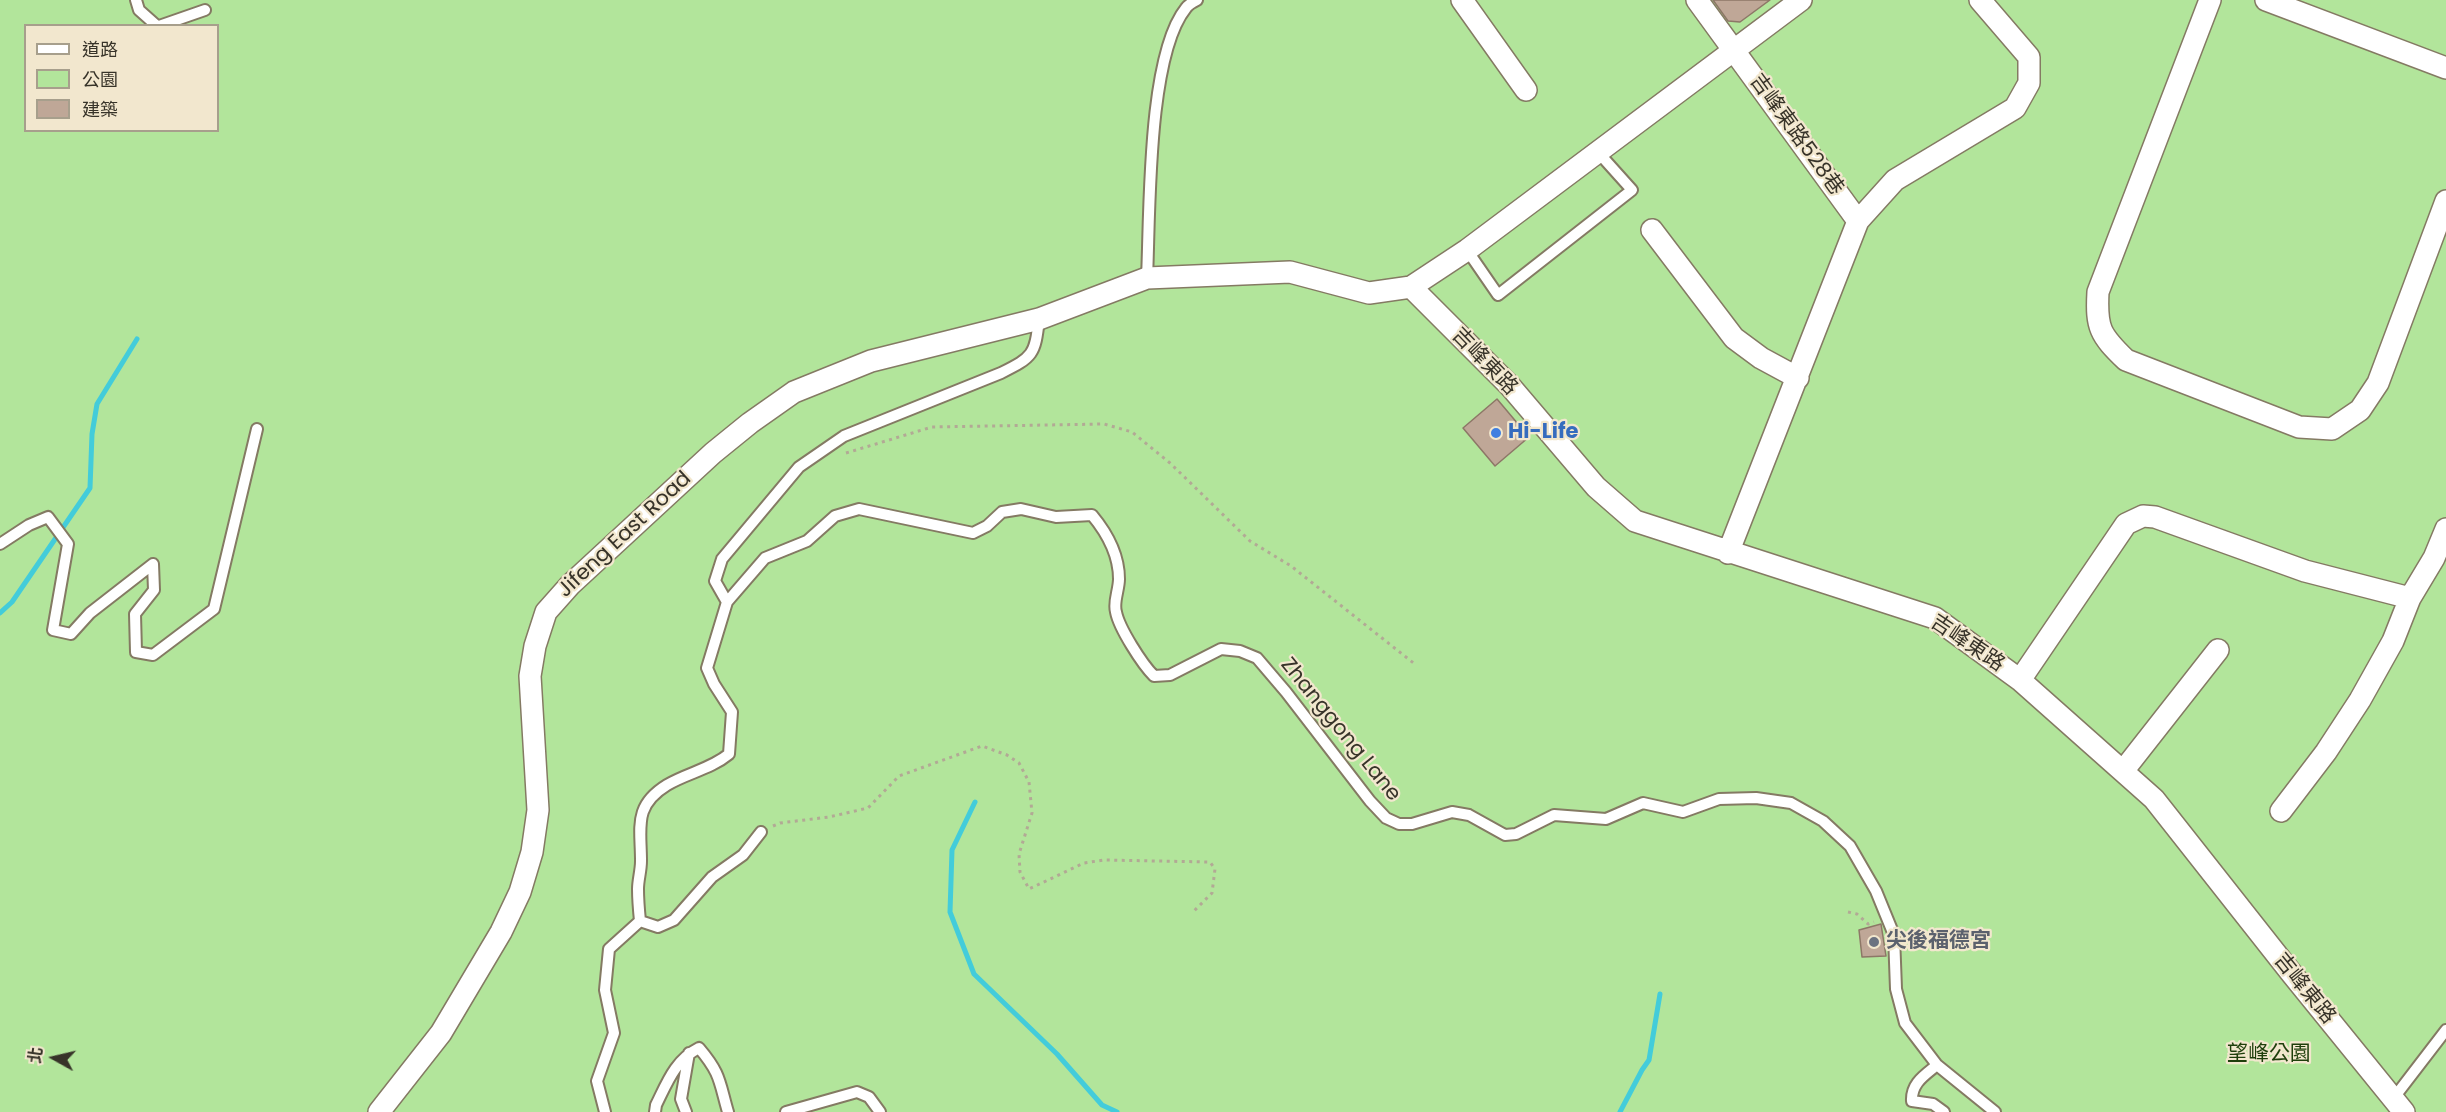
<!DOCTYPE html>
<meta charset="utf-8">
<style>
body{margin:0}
#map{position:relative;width:2446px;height:1112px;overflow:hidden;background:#f2e7ce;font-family:Poppins,"Noto Sans TC",sans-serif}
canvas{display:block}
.legend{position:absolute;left:24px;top:24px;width:195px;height:108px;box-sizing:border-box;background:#f2e7ce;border:2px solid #a79f8c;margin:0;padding:8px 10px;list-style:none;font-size:18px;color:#373329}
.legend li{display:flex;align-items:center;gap:12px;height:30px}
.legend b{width:30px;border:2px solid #a79f8c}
.north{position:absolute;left:24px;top:1028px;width:60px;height:60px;-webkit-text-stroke:4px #f2e7ce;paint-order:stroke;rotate:278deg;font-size:16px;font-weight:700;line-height:24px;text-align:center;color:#373329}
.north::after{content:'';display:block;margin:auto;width:21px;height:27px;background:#373329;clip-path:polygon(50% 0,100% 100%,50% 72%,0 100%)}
</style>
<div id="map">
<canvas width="2446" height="1112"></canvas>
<ul class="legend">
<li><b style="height:8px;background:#fff"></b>道路</li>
<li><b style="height:16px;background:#b2e59b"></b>公園</li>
<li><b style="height:16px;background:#bfa797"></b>建築</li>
</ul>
<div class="north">北</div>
</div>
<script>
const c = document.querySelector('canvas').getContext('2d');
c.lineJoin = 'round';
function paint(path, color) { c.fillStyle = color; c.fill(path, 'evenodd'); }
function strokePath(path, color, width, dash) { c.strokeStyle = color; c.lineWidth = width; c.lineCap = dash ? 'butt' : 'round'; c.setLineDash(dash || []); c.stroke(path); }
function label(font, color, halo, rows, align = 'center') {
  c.font = font + ' Poppins,"Noto Sans TC",sans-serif'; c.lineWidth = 4.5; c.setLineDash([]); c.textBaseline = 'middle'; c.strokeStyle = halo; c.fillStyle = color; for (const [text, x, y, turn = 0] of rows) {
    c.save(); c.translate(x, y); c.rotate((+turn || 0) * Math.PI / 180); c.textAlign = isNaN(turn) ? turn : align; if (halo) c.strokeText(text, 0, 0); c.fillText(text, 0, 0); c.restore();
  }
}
paint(new Path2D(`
 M0,0H2446V1112H0ZM26,26H218V130H26Z`), '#b2e59b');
strokePath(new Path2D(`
 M0,613L12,602L90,488L92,434L97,404L137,339
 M975,802L952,850L950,912L974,974L1057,1054L1102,1105L1117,1112
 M1620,1112L1642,1070L1649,1060L1660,994`), '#43ccda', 5);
const building = new Path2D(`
 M1713,0H1770L1740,22L1728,21Z
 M1497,399L1529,437L1495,466L1463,428Z
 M1881,924L1886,956L1862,957L1859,930Z`);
paint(building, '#bfa797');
strokePath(building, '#8d7767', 1.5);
const lane = new Path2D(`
 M136,0L139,10L157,26
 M159,26L205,10
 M1467,250L1498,295L1632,190L1597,151
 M1147,278C1150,215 1147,56 1186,8C1188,5 1193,2 1197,0
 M0,544L29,525L48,517L68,544L53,630L71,634L90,613L153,564L154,590L135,614L136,652L153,655L214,609L257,429
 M727,602L715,581L722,559L799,467L844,436L1001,373C1033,357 1035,355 1039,319
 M640,921L658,927L674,920L712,877L743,855L761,832
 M1937,1065C1925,1075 1911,1083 1912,1101L1933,1104L1944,1112
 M2393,1099L2446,1030
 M605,1112L597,1081L614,1033L605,990L609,949L640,921C639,911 638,900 638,889C638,880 641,871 641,861C641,827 633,806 667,785C687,773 711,769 729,754L732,712L714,684L707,668L727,602L765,558L807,541L835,516L859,509L973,533L987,526L1002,512L1021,509L1056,517L1092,515C1107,533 1119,555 1119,579C1119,590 1113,602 1116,612C1119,628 1142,664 1154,676L1170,675L1221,649L1240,651L1257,658L1286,692L1370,801L1386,818L1399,824H1412L1452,812L1469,815L1505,835L1516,834L1554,815L1606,819L1643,803L1683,812L1719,799L1756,798L1791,803L1823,821L1850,846L1876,891L1894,935L1896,989L1905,1023L1937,1065L1995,1112
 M655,1112L656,1105C667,1083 675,1060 699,1048C721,1074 719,1081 728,1112
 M686,1112L681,1099L689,1053
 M786,1112L857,1092L869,1097L880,1112`);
const street = new Path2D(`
 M1462,0L1526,90
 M1697,0L1858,221
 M2210,0L2098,292C2096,328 2100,335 2126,360L2299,427L2332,429L2360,410L2378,383L2446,201
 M2266,0L2446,68
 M1652,230L1734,338L1761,358L1798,378
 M1411,287L1510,386L1596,487L1635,521L1935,618L2020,680L2154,799L2292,974L2404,1112
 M1728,553L1858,221L1895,180L2015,108L2029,83V57L1980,0
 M2020,680L2126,524L2143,516L2155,517L2305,571L2410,598
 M2123,771L2218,650
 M2281,811L2326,752L2360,700L2393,641L2410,598L2434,558L2446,529
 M379,1112L441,1033L501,932L520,892L532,852L538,810L530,676L535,646L546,612L570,585L713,453L750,423L794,392L871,361L1039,319L1147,278L1290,272L1369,293L1411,287L1467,250L1801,0`);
strokePath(lane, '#847a63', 14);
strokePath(street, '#847a63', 24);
strokePath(new Path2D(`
 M846,453L932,427L1104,424L1132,432L1170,463L1250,541L1291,566L1416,665
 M773,826L780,823L829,817L868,808L899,776L982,746L1007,755L1019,763L1029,782L1032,813L1019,854L1020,872L1029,889L1084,863L1104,860L1210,862L1215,869L1212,893L1193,912
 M1848,912L1857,914L1868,924L1874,922`), '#b2a995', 3, [3, 4.5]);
strokePath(lane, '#fff', 10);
strokePath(street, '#fff', 21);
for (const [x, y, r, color] of [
 [1496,433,6,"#3f7fe0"],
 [1874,942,6,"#6b7280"]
]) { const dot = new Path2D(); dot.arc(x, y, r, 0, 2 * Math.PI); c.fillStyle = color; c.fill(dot); strokePath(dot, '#f2e7ce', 2); }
label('21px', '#373329', '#f2e7ce', [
 ["吉峰東路528巷",1796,135,54],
 ["吉峰東路",1484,362,46],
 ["Jifeng East Road",625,535,-43],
 ["吉峰東路",1967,644,34],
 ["Zhanggong Lane",1340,730,51],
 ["吉峰東路",2304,989,51]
]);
label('bold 21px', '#366cbe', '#f2e7ce', [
 ["Hi-Life",1508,433]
], 'left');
label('bold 21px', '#5b616d', '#f2e7ce', [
 ["尖後福德宮",1886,942]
], 'left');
label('21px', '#1e3f0b', '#f2e7ce', [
 ["望峰公園",2269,1055]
]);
</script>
